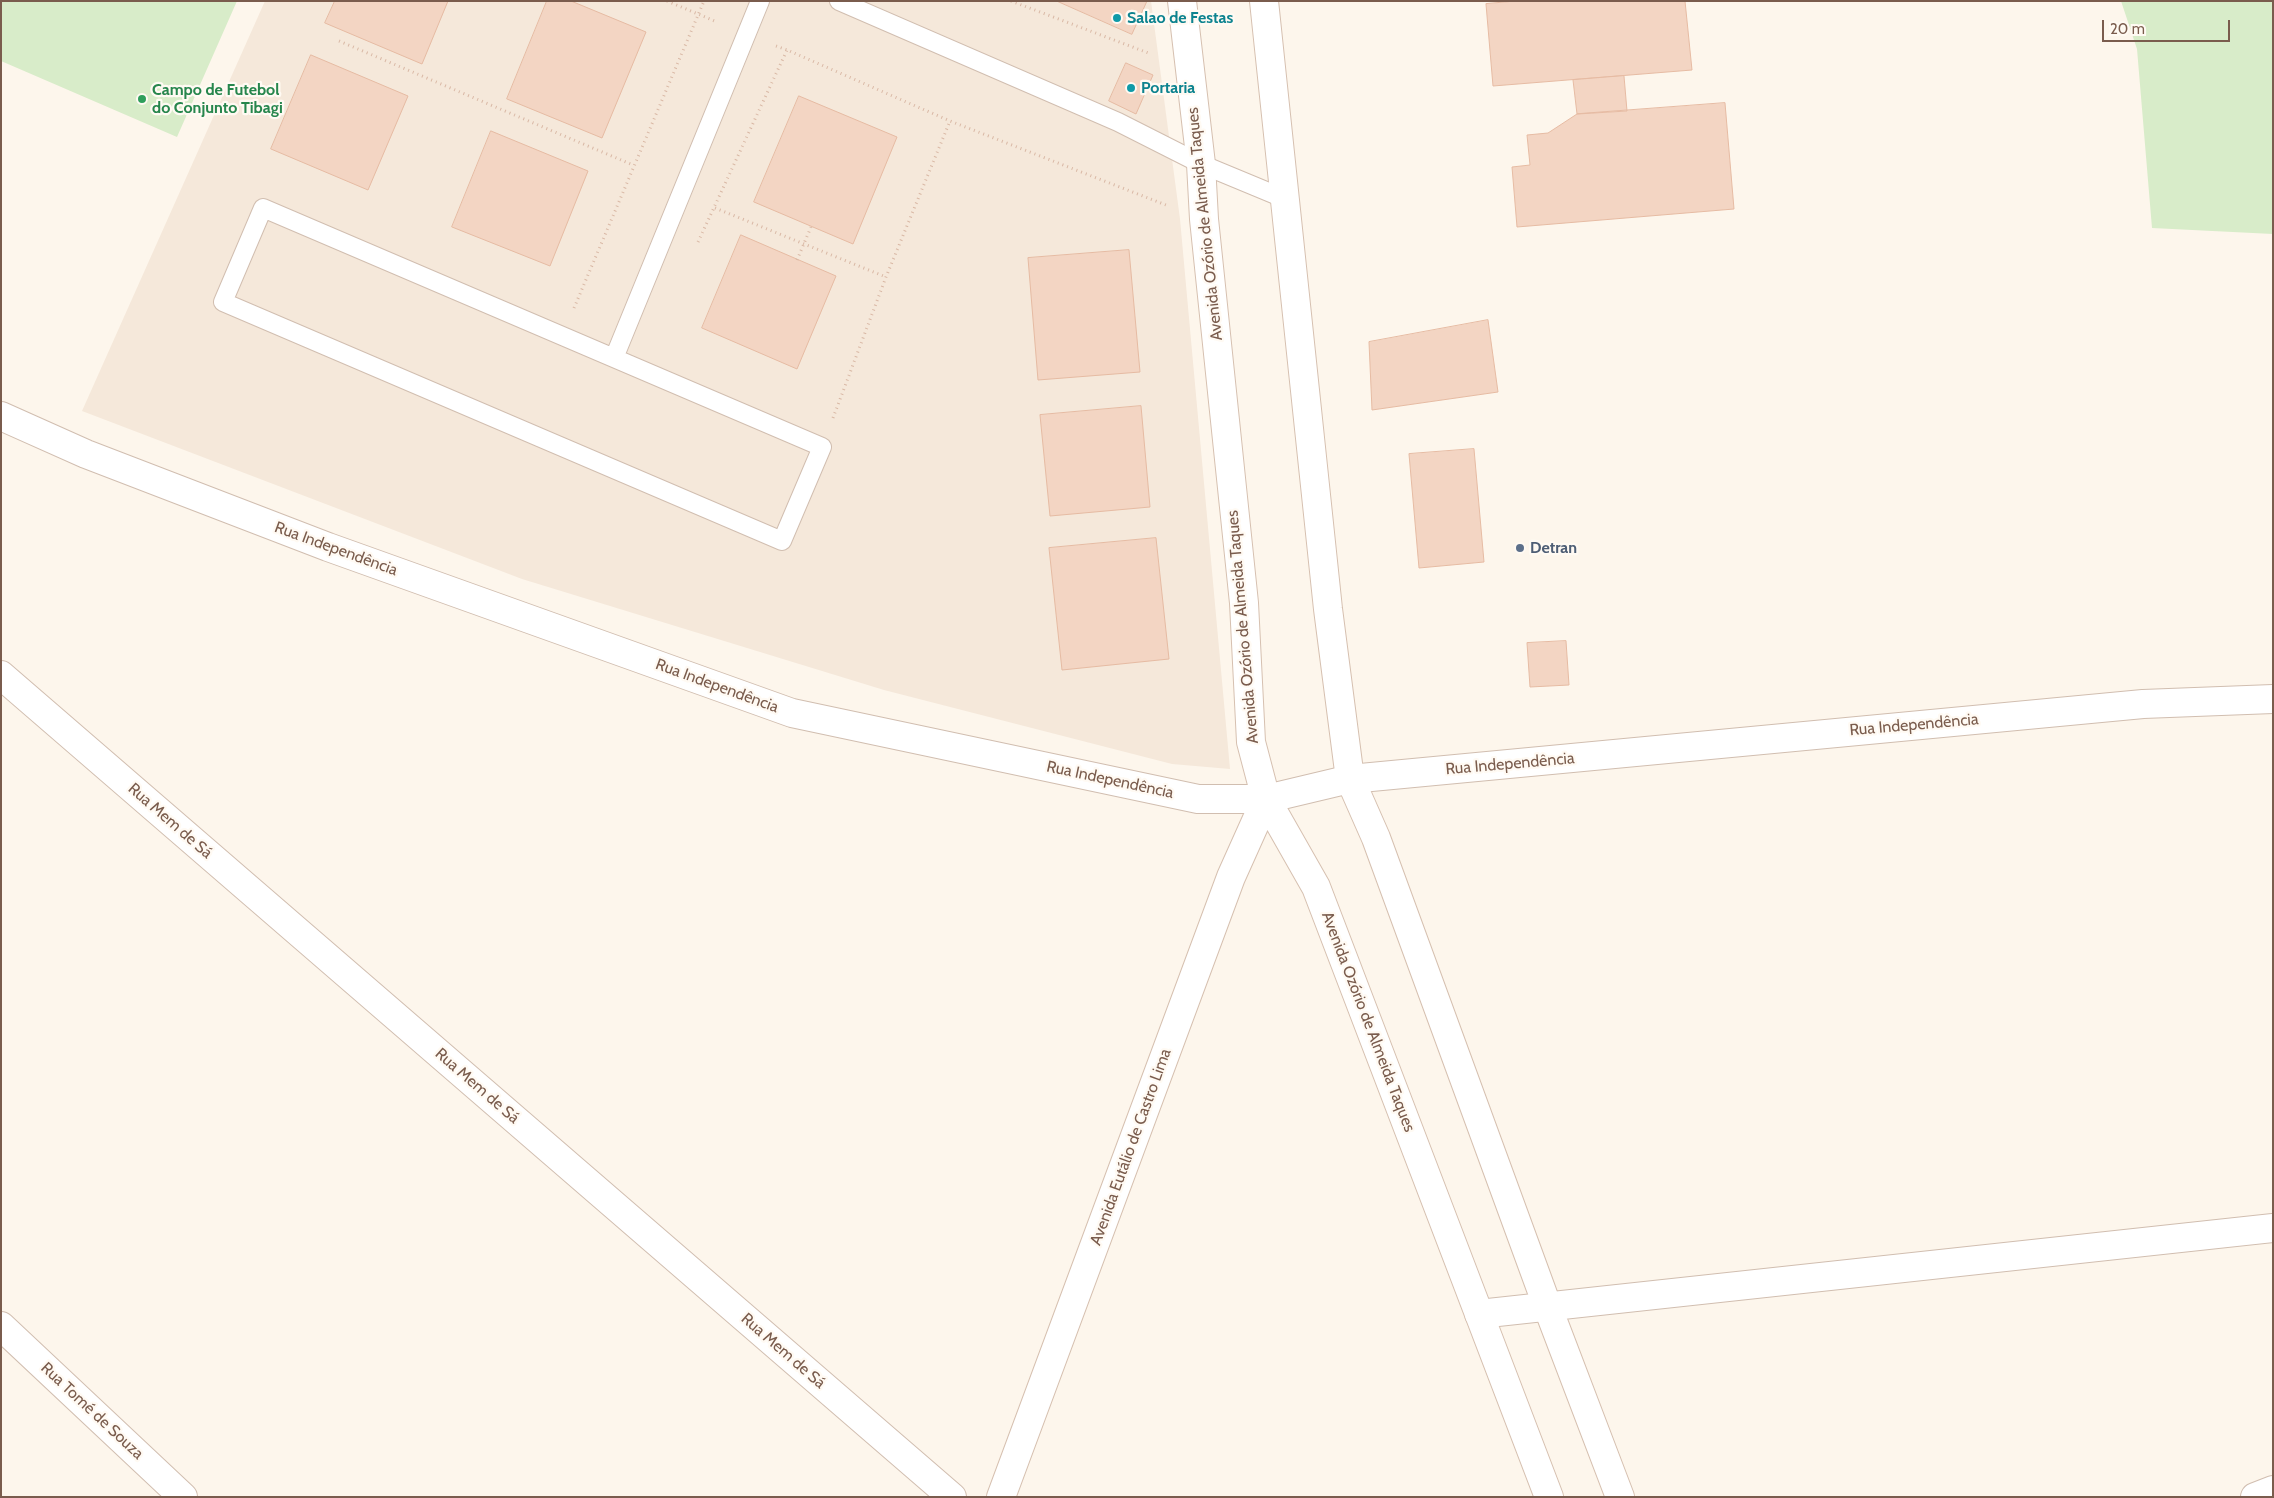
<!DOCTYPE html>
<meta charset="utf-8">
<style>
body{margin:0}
#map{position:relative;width:2274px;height:1498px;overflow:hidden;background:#fdf6ec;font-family:Cabin,sans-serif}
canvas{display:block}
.frame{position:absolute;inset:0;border:2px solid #7a5c4d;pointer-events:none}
.scale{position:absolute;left:2102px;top:20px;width:128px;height:22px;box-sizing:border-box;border:2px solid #7a5c4d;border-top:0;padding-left:6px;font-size:15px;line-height:18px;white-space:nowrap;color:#7a5c4d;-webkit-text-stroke:4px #fffaf3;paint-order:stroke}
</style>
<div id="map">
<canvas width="2274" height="1498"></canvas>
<div class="frame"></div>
<div class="scale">20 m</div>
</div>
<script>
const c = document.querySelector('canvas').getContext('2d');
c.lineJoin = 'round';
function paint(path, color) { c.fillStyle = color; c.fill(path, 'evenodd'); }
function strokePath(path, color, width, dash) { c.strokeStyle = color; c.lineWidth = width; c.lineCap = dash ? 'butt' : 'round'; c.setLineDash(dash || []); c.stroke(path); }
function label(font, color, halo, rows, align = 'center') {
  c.font = font + ' Cabin,sans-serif'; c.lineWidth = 4.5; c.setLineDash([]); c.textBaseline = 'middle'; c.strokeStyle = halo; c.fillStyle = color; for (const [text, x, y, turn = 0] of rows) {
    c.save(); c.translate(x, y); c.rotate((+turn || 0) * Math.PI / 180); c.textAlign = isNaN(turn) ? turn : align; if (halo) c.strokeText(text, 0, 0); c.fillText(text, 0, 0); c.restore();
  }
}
paint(new Path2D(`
 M265,1H1151L1180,219L1230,769L1172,764L884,690L522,579L82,411Z`), '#f5e8da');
paint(new Path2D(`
 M1,1H237L177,137L1,61Z
 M2121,1H2273V234L2152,228L2137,49Z`), '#d8ecc9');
const building = new Path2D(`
 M335,1H448L422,64L325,23Z
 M547,1H571L646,32L602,138L507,99Z
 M1057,1H1147L1132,34Z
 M1516,1H1685L1692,70L1493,86L1486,4Z
 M311,55L408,96L368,190L271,149Z
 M1126,63L1153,75L1136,114L1109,101Z
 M1624,76L1627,111L1577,114L1573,80Z
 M799,96L897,137L853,244L754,202Z
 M1725,103L1734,209L1517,227L1512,167L1530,165L1527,135L1548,133L1577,114Z
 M491,131L588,171L550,266L452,227Z
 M741,235L836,276L797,369L702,328Z
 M1129,250L1140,372L1038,380L1028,258Z
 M1488,320L1498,392L1372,410L1369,342Z
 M1141,406L1150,507L1050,516L1040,415Z
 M1474,449L1484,562L1419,568L1409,454Z
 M1156,538L1169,659L1062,670L1049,548Z
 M1566,641L1569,685L1530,687L1527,643Z`);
paint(building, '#f3d5c3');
strokePath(building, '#e6bba3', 1);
const lane = new Path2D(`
 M839,1L1118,122L1201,164L1283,198
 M263,208L822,447L782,541L223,302Z
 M614,358L760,1`);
const street = new Path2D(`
 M1,416L86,454L328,547L792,713L1198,799H1266L1350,779L2143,704L2273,699
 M1,675L952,1497
 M1479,1314L2273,1228
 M1,1326L183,1497
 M2255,1497L2273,1490`);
const secondary = new Path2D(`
 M1182,1L1201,164L1204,219L1244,603L1251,742L1266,799L1316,887L1549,1497
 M1264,1L1328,609L1350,779L1376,838L1548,1308L1620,1497
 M1001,1497L1231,877L1266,799`);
strokePath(lane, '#d1beb0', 20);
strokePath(street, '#d1beb0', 30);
strokePath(secondary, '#d6c0b0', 30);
strokePath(new Path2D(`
 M667,1L717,22
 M1011,1L1151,54
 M339,41L633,165
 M776,46L787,50
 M715,208L886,277
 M698,242L787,50L950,121L1166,205
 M797,260L811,227
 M574,308L704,1
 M833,418L886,277L950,121`), '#d9b8a5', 3, [1, 4]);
strokePath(lane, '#fff', 18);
strokePath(street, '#fff', 28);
strokePath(secondary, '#fff', 28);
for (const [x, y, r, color] of [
 [1117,18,5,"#0f9aa8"],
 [1131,88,5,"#0f9aa8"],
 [142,99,5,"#2e9e5b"],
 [1520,548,5,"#5c6f8a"]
]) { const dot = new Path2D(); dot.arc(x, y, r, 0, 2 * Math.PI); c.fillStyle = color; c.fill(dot); strokePath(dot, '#fffaf3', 2); }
label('bold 16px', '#0d838f', '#fffaf3', [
 ["Salao de Festas",1127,18],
 ["Portaria",1141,88]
], 'left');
label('bold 16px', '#27864d', '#fffaf3', [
 ["Campo de Futebol",152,90],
 ["do Conjunto Tibagi",152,108]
], 'left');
label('16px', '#7a5c4d', '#fffaf3', [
 ["Avenida Ozório de Almeida Taques",1205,224,-96],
 ["Rua Independência",336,549,20],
 ["Avenida Ozório de Almeida Taques",1243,627,-95],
 ["Rua Independência",717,686,20],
 ["Rua Independência",1914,725,-5],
 ["Rua Independência",1510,764,-5],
 ["Rua Independência",1110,780,12],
 ["Rua Mem de Sá",170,821,41],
 ["Avenida Ozório de Almeida Taques",1368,1022,69],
 ["Rua Mem de Sá",477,1086,41],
 ["Avenida Eutálio de Castro Lima",1131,1147,-70],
 ["Rua Mem de Sá",783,1351,41],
 ["Rua Tomé de Souza",92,1411,43]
]);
label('bold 16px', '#4e5e75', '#fffaf3', [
 ["Detran",1530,548]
], 'left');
</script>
